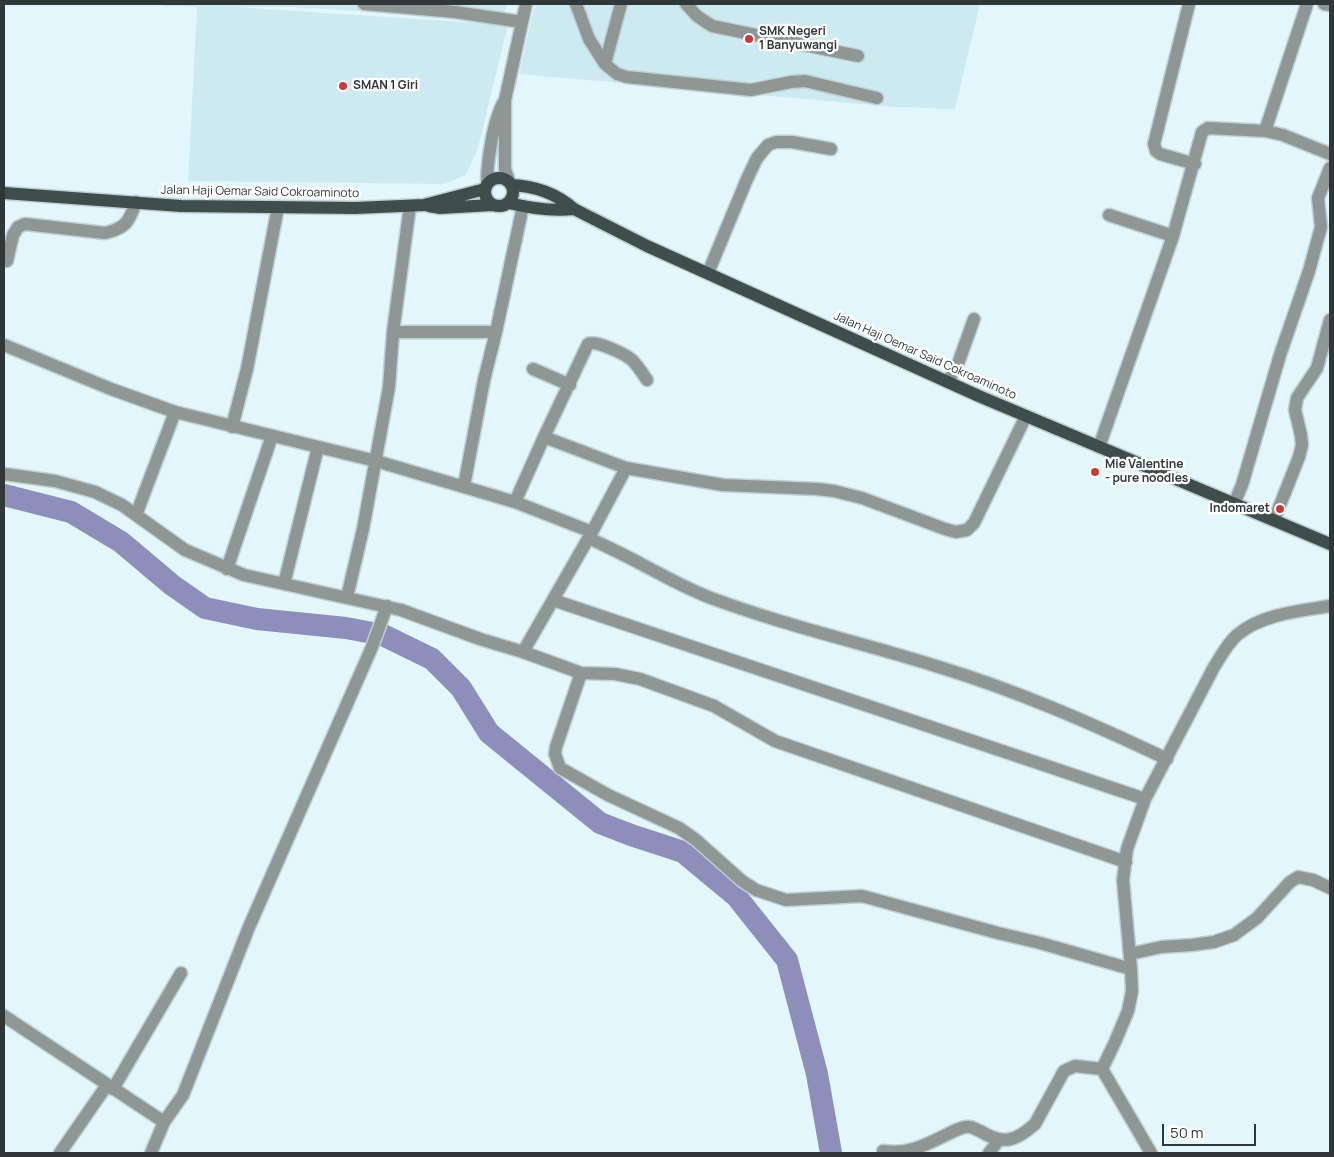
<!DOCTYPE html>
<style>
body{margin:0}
#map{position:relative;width:1334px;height:1157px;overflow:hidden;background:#e3f6fb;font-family:Manrope,sans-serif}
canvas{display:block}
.frame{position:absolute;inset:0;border:5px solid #303739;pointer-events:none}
.scale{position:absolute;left:1162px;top:1124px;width:94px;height:22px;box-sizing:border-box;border:2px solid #303739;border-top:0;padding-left:6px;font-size:15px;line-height:18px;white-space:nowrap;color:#303739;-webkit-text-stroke:4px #fff;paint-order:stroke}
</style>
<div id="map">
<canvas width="1334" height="1157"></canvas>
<div class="frame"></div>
<div class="scale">50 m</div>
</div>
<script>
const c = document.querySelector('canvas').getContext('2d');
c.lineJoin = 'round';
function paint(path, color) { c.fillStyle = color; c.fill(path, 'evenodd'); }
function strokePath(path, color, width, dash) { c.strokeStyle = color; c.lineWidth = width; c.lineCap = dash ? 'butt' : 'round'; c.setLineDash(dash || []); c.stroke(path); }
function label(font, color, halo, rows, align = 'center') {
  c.font = font + ' Manrope,sans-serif'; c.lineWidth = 4.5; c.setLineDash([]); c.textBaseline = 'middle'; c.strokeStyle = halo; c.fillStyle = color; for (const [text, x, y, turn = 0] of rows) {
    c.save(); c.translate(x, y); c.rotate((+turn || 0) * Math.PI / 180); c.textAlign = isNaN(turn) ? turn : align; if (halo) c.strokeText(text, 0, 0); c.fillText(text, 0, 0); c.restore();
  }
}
paint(new Path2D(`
 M165,4H507L502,19L288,7H237L508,25L478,148L466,175L444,184L188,181L197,7L164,6Z
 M535,4H980L955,109L895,107L519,74Z`), '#ceeaf1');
strokePath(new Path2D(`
 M4,495L71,512L121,542L172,585L205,608L257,619L346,628L383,635L432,659L461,688L489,733L600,823L631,835L683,852L736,896L787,960L817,1074L831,1153`), '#8d8fba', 22);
const minor = new Path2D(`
 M364,4L455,12L522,22
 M576,4L589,39L605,64
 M621,4L605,64L617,74L627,77L751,90L791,82L805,81L877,98
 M686,4L697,16L712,26L858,56
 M1189,4L1154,144L1156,151L1160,154L1195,164
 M1324,4L1330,5
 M505,102V169L509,181
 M1265,131L1307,4
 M487,185C487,162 493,119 505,100L526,4
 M1109,215L1173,236
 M7,261L13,235L18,227L25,224L105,233C126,228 129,222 136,202
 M708,273L747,179L757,158L768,145L776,142H792L831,149
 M393,332H496L523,206
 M4,345L111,389L175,412L376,461L515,502L544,437L626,468
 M533,369L570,385
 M948,382L959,361L974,319
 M232,427L247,369L278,207
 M544,437L588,344C596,340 625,354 632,360C638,366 643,374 647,380
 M1099,447L1173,236L1202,132L1208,128L1265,131L1283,135L1330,154
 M4,474L55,481L95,492L122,505L185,550L244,575L401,610L480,639L523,652L581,673L615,674L640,679L714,706L775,741L1126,862
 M464,486L484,380L496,332
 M515,502L592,532
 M1234,504L1242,485L1280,355L1309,271L1321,227L1318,198L1330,168
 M136,515L175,412
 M1274,520L1299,457L1302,445L1301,435L1295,410L1297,398L1317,368L1330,320
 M589,538C607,547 625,555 643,565C666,577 687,589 711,598C786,626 863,643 939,667C1018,691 1093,724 1167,759
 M227,569L272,436
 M284,584L318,447
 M347,597L363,529L389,387L393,332L410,206
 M553,600L1145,799
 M523,652L592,532L626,468L723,485L817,489L834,491L862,498L945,529L956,532L967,530L974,523L1026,416
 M581,673L556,747L555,754L560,768L608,795L679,828L696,840L742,881L756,890L786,900L862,896L998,933L1040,943L1131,969
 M1130,954L1161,947L1192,945L1214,942L1234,935L1257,918L1290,882L1298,877L1313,880L1330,888
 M4,1016L164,1122L151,1153
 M113,1089L181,973
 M164,1122L183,1095L249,927L372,647L387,606
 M883,1151C907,1155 926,1145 948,1134C954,1131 959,1128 966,1127C972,1126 975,1129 980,1131C1003,1145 1015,1142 1035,1124L1064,1071L1075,1066L1102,1069
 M60,1153L107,1085
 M989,1153L998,1141
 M1151,1153L1102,1069L1115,1042L1128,1011L1132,991L1131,969L1123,880L1127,849L1145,799L1214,667C1221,656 1227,644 1237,635C1262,614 1299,611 1330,606`);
const major = new Path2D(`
 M485 192a14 14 0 1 1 28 0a14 14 0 1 1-28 0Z
 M511,185C535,186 556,193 574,209
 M4,193L181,206L355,208L424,205L485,189
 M509,203C529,208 554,211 574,209L647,246L981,397L1330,544
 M429,206L440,208L492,205`);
strokePath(minor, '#bfd0d4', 15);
strokePath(major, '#bfd0d4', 15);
strokePath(minor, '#8f9795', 12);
strokePath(major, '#404e4b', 12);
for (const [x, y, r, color] of [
 [749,39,5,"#c93a3d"],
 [343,86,5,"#c93a3d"],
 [1095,472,5,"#c93a3d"],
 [1280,509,5,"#c93a3d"]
]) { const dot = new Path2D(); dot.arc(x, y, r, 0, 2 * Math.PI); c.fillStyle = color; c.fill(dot); strokePath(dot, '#fff', 2); }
label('bold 12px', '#303739', '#fff', [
 ["SMK Negeri",759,32],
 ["1 Banyuwangi",759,46],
 ["SMAN 1 Giri",353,86],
 ["Mie Valentine",1105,465],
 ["- pure noodles",1105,479],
 ["Indomaret",1270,509,"right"]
], 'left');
label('12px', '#303739', '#fff', [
 ["Jalan Haji Oemar Said Cokroaminoto",260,192,1],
 ["Jalan Haji Oemar Said Cokroaminoto",925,356,24]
]);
</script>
